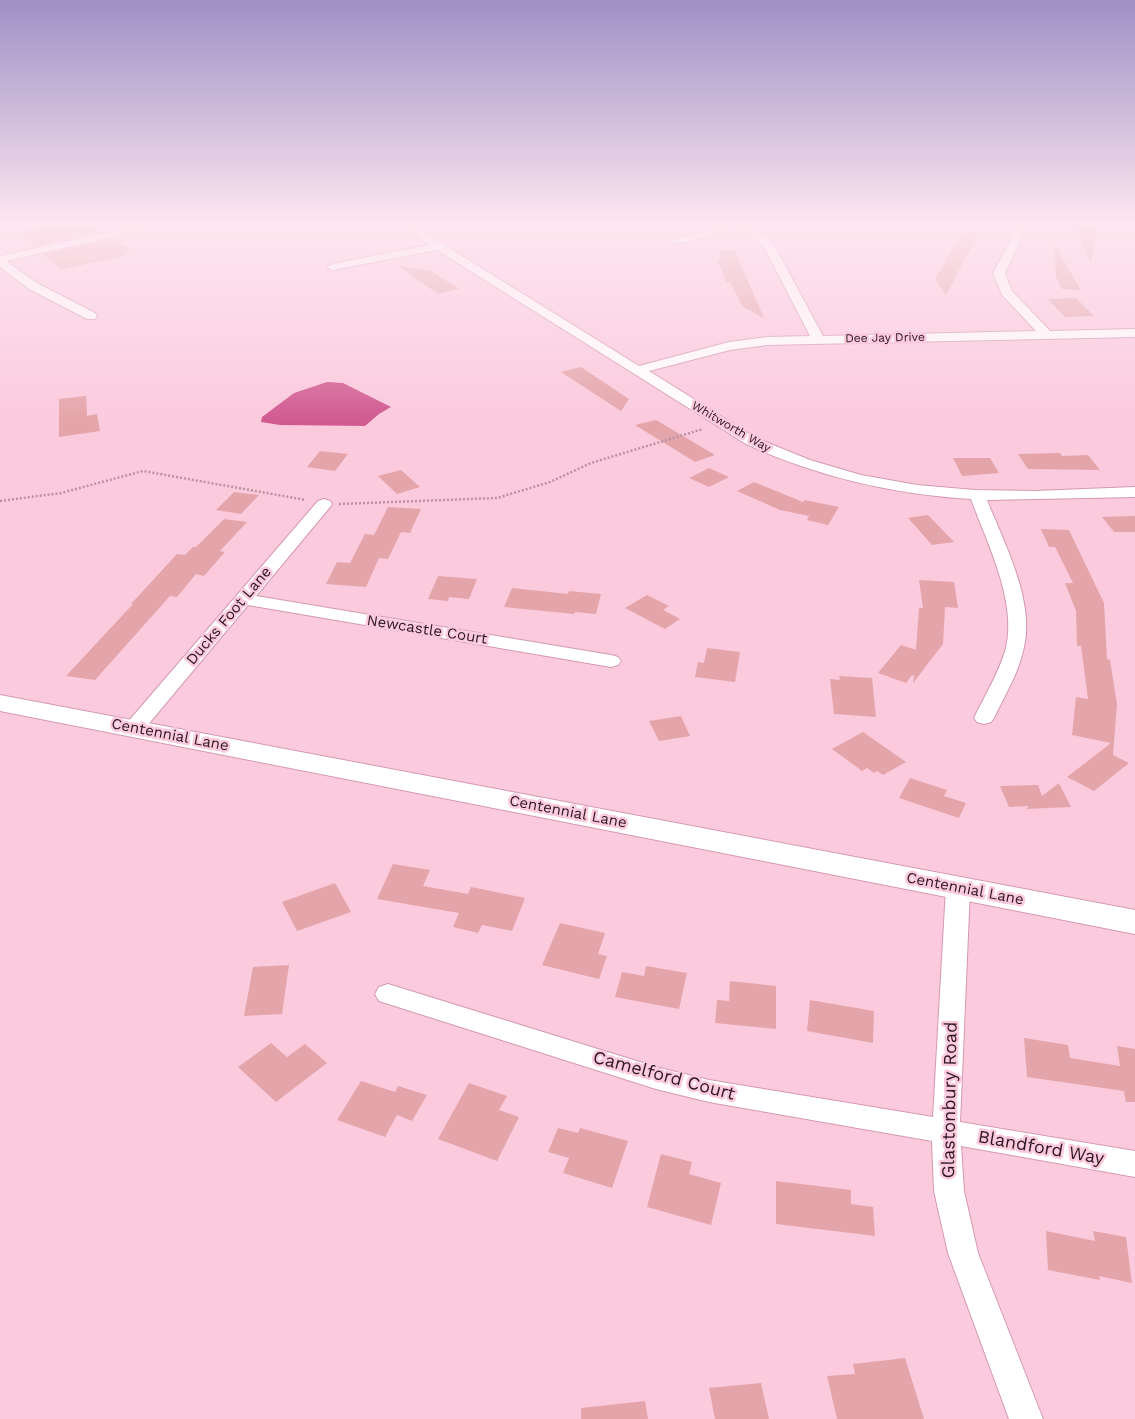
<!DOCTYPE html>
<style>
body{margin:0}
canvas{display:block;background:#fbcadd}
</style>
<canvas width="1135" height="1419"></canvas>
<script>
const c = document.querySelector('canvas').getContext('2d');
c.lineJoin = 'round';
function paint(path, color) { c.fillStyle = color; c.fill(path, 'evenodd'); }
function strokePath(path, color, width, dash) { c.strokeStyle = color; c.lineWidth = width; c.lineCap = dash ? 'butt' : 'round'; c.setLineDash(dash || []); c.stroke(path); }
function label(font, color, halo, rows, align = 'center') {
  c.font = font + ' "Work Sans",sans-serif'; c.lineWidth = 5; c.setLineDash([]); c.textBaseline = 'middle'; c.strokeStyle = halo; c.fillStyle = color; for (const [text, x, y, turn = 0] of rows) {
    c.save(); c.translate(x, y); c.rotate((+turn || 0) * Math.PI / 180); c.textAlign = isNaN(turn) ? turn : align; if (halo) c.strokeText(text, 0, 0); c.fillText(text, 0, 0); c.restore();
  }
}
paint(new Path2D(`
 M327,382L343,383L391,407L379,414L365,426L280,425L261,422L262,417L294,393Z`), '#d15a91');
paint(new Path2D(`
 M63,223H83L99,232L34,246L20,233Z
 M1072,223H1093L1096,230L1091,263Z
 M964,230L979,233L946,295L935,279Z
 M112,239L132,250L122,252L126,255L61,270L43,254Z
 M1054,243L1081,290L1062,289L1056,277Z
 M719,251H735L764,318L743,307L730,282H726L717,259H722Z
 M397,265L431,271L459,289L438,294Z
 M1076,298L1094,316L1065,317L1048,299Z
 M581,367L629,399L621,411L561,372Z
 M86,396L87,416L97,414L100,431L59,437V399Z
 M656,420L715,455L695,462L635,425Z
 M320,451L348,454L335,471L307,467Z
 M1060,453L1062,456L1088,455L1100,470L1028,469L1018,454Z
 M953,458H990L999,473L962,476Z
 M709,468L729,477L709,487L689,478Z
 M401,470L420,487L397,494L378,476Z
 M754,482L803,502L805,500L839,507L828,525L807,520L809,516L780,510L737,491Z
 M234,492L259,495L241,514L216,510Z
 M388,507L421,509L410,533L401,532L388,559L379,558L366,587L326,584L337,562L350,563L365,534L374,535Z
 M928,515L954,542L932,545L908,518Z
 M1135,516V532H1114L1102,517Z
 M224,519L247,522L220,551L225,552L204,576L196,574L177,597L170,596L95,680L66,676L133,604H131L177,554L185,555L193,547H196Z
 M1041,529L1069,530L1104,603L1107,659L1110,660L1117,704L1113,755L1129,763L1094,791L1067,777L1111,743L1072,735L1076,697L1088,699L1081,646H1077L1076,611L1065,583H1073L1055,547H1049Z
 M438,576L477,579L469,599L449,597L448,601L428,599Z
 M919,580L954,582L958,608L945,607L943,644L913,683L914,676L912,675L906,683L878,673L901,645L916,650L919,608H923Z
 M512,588L568,594L569,591L601,594L596,614L575,612L574,614L504,607Z
 M647,595L669,606L663,610L680,619L665,629L625,608Z
 M707,648L740,652L735,682L695,677L698,662L704,663Z
 M839,676L872,678L876,717L834,714L830,679L840,680Z
 M681,716L690,736L659,741L649,721Z
 M863,732L906,762L883,775L877,771L874,773L867,768L862,771L832,749Z
 M910,778L947,790L944,796L966,803L959,818L899,798Z
 M1059,783L1071,807L1026,809L1029,806L1009,807L1000,786L1038,785L1042,796Z
 M393,864L430,870L423,886L468,894L471,887L525,898L512,931L482,925L478,933L453,927L459,913L377,899Z
 M335,883L351,912L297,931L282,902Z
 M560,923L605,933L598,954L607,956L599,979L542,965Z
 M289,965L282,1014L244,1016L253,967Z
 M646,966L687,973L679,1009L615,997L622,972L644,976Z
 M730,981L776,986V1029L715,1023L717,1000L729,1001Z
 M810,1000L874,1011L873,1043L807,1031Z
 M1024,1038L1068,1045L1070,1058L1120,1066L1117,1046L1135,1049V1102H1126L1124,1091L1027,1077Z
 M271,1043L287,1057L305,1044L327,1063L276,1102L238,1067Z
 M361,1081L395,1092L398,1086L427,1095L412,1121L397,1115L385,1137L337,1120Z
 M469,1083L507,1096L499,1110L519,1117L497,1161L438,1139Z
 M558,1128L578,1133L580,1128L628,1141L612,1188L563,1173L569,1158L548,1152Z
 M661,1154L692,1162L689,1174L721,1183L711,1225L647,1207Z
 M776,1181L851,1190V1204L873,1207L875,1236L776,1224Z
 M1046,1231L1095,1241L1093,1231L1126,1237L1132,1283L1099,1276L1100,1280L1048,1270Z
 M905,1358L924,1419H837L827,1376L855,1374L853,1364Z
 M761,1383L769,1419H715L709,1388Z
 M645,1401L648,1419H581V1408Z`), '#e4a5aa');
const street = new Path2D(`
 M148,223H166L161,226L6,261L37,283L95,313L97,316L95,319H87L29,289L0,267V256Z
 M397,223H409L639,366L729,342L767,337L810,336L764,247L748,234L736,229L678,244L674,243L672,241L674,239L727,225L726,223H742L756,230L773,243L823,336L1036,331L1002,295L993,273L1015,231L1013,223H1023L1025,231L1005,273L1012,291L1050,331L1135,329V337L767,345L730,350L649,371L756,438L810,460L861,475L917,485L975,490L1035,491L1135,487V497L987,500C1004,543 1035,601 1024,647C1019,672 1005,695 994,718L991,722L984,724L977,722L974,718C985,695 999,673 1006,648C1017,601 987,543 971,499C892,494 818,477 746,444L437,250L333,270L327,267L333,264L429,245Z
 M324,499L330,501L332,504L330,507L256,596L611,655L618,657L621,661L618,665L611,667L248,605L141,733L134,734L127,733L124,728L127,723L318,501Z
 M958,880L966,882L970,888L960,1122L1135,1151V1177L961,1146L964,1191L978,1253L1043,1419H1009L948,1253L934,1191L932,1141L709,1102L656,1089L379,1001L375,994L379,987L388,984L656,1067L709,1080L933,1117L946,888L950,882Z`);
const secondary = new Path2D(`
 M0,695L1135,910V934L0,711Z`);
strokePath(street, '#d49ab1', 2);
strokePath(secondary, '#d49ab1', 2);
strokePath(new Path2D(`
 M0,501L61,493L143,471L306,500
 M339,504L497,498L550,482L591,463L703,429`), '#bb92a2', 2.5, [2, 2]);
paint(street, '#fff');
paint(secondary, '#fff');
const sky = c.createLinearGradient(0, 0, 0, 421);
sky.addColorStop(0, '#9f90c5');
sky.addColorStop(0.53, '#fde7f0');
sky.addColorStop(1, '#fde7f000');
c.fillStyle = sky;
c.fillRect(0, 0, 1135, 421);
label('12px', '#2b151e', '#fbcadd', [
 ["Dee Jay Drive",885,338,-1],
 ["Whitworth Way",731,427,30]
]);
label('15px', '#2b151e', '#fbcadd', [
 ["Ducks Foot Lane",229,616,-50],
 ["Newcastle Court",427,630,9],
 ["Centennial Lane",170,735,11],
 ["Centennial Lane",568,812,11],
 ["Centennial Lane",965,889,11]
]);
label('18px', '#2b151e', '#fbcadd', [
 ["Camelford Court",664,1076,15],
 ["Glastonbury Road",950,1100,-89],
 ["Blandford Way",1041,1148,10]
]);
</script>
